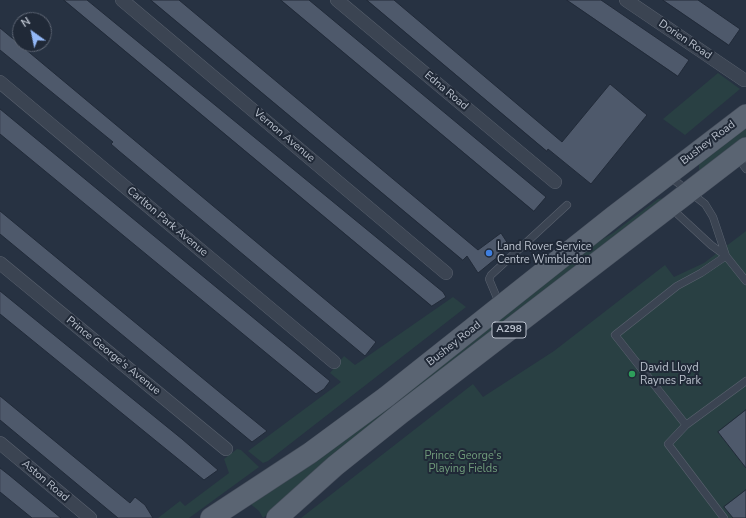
<!DOCTYPE html>
<style>
body{margin:0}
#map{position:relative;width:746px;height:518px;overflow:hidden;background:#273242;font-family:"Nunito Sans",sans-serif}
canvas{display:block}
.north{position:absolute;left:12px;top:12px;width:40px;height:40px;box-sizing:border-box;background:#202937;border:1px solid #5d6573;border-radius:50%;rotate:327deg;font-size:11px;font-weight:700;line-height:16px;text-align:center;color:#b9c0cc}
.north::after{content:'';display:block;margin:auto;width:14px;height:18px;background:#93b8f7;clip-path:polygon(50% 0,100% 100%,50% 72%,0 100%)}
</style>
<div id="map">
<canvas width="746" height="518"></canvas>
<div class="north">N</div>
</div>
<script>
const c = document.querySelector('canvas').getContext('2d');
c.lineJoin = 'round';
function paint(path, color) { c.fillStyle = color; c.fill(path, 'evenodd'); }
function strokePath(path, color, width, dash) { c.strokeStyle = color; c.lineWidth = width; c.lineCap = dash ? 'butt' : 'round'; c.setLineDash(dash || []); c.stroke(path); }
function label(font, color, halo, rows, align = 'center') {
  c.font = font + ' "Nunito Sans",sans-serif'; c.lineWidth = 4; c.setLineDash([]); c.textBaseline = 'middle'; c.strokeStyle = halo; c.fillStyle = color; for (const [text, x, y, turn = 0] of rows) {
    c.save(); c.translate(x, y); c.rotate((+turn || 0) * Math.PI / 180); c.textAlign = isNaN(turn) ? turn : align; if (halo) c.strokeText(text, 0, 0); c.fillText(text, 0, 0); c.restore();
  }
}
paint(new Path2D(`
 M718,73L740,89L685,135L663,119Z
 M746,123V137L699,174V164Z
 M665,198L302,484L263,518L259,511L248,502L583,251L613,233L658,199Z
 M746,231V518H301L473,384L483,397L554,351L665,265L674,277L704,263Z
 M453,297L466,307L268,461L263,463L248,451L341,382L330,373L344,356L355,365Z
 M237,449L241,450L259,467L189,518H158L180,501L185,506L229,473L224,459Z`), '#294043');
const building = new Path2D(`
 M64,0H87L443,292L446,297L432,306Z
 M151,0H179L478,250L501,233L510,247L478,273L467,256L463,260Z
 M281,0H309L546,197L534,211Z
 M367,0H394L562,142L610,84L647,115L591,184L548,149L547,151Z
 M567,0H601L689,60L678,76Z
 M663,0H698L740,29L729,45Z
 M0,28L376,342L365,356L119,151L111,144L113,142L0,50Z
 M0,109L330,381L324,389L316,394L0,134Z
 M0,211L229,400L267,431L252,442L0,234Z
 M0,291L182,439L218,470L204,480L0,314Z
 M0,396L130,503L135,497L145,505L153,518H118L0,420Z
 M746,410V468L718,432Z
 M0,468L9,475L61,518H32L0,492Z
 M746,490V518H733L724,507Z`);
paint(building, '#4e596b');
strokePath(building, '#222b39', 1);
const lane = new Path2D(`
 M738,158L746,169
 M669,176L705,204L713,217L726,256
 M671,208L711,245L726,256L746,281
 M500,305L489,279L491,275L567,205
 M686,425L615,335L677,286L701,273L726,256
 M724,518L668,444L686,425L746,381`);
const street = new Path2D(`
 M122,0L446,273
 M337,0L555,182
 M626,0L744,80
 M0,82L334,362
 M0,263L226,449
 M0,443L90,518`);
const primary = new Path2D(`
 M211,518L310,453L386,397L614,216L746,115
 M277,518L335,466L400,414L746,148`);
strokePath(lane, '#5a626f', 8);
strokePath(street, '#5a626f', 14);
strokePath(primary, '#454d5b', 22);
strokePath(lane, '#3b4452', 7);
strokePath(street, '#3b4452', 13);
strokePath(primary, '#5a6472', 21);
for (const [x, y, r, color] of [
 [489,253,4,"#3f7fe0"],
 [632,374,4,"#2e9e5b"]
]) { const dot = new Path2D(); dot.arc(x, y, r, 0, 2 * Math.PI); c.fillStyle = color; c.fill(dot); strokePath(dot, '#202937', 1.5); }
for (const [x, y, w] of [
 [509,330,34]
]) { const box = new Path2D(); box.roundRect(x - w / 2, y - 8, w, 16, 3); c.fillStyle = '#202937'; c.fill(box); strokePath(box, '#b9c0cc', 1); }
label('bold 10px', '#b9c0cc', null, [
 ["A298",509,330]
]);
label('11px', '#b9c0cc', '#202937', [
 ["Dorien Road",685,40,34],
 ["Edna Road",446,91,40],
 ["Vernon Avenue",284,136,40],
 ["Bushey Road",708,143,-37],
 ["Carlton Park Avenue",167,222,40],
 ["Bushey Road",454,344,-38],
 ["Prince George's Avenue",113,356,39],
 ["Aston Road",45,481,40]
]);
label('11px', '#b9c0cc', '#202937', [
 ["Land Rover Service",497,247],
 ["Centre Wimbledon",497,260],
 ["David Lloyd",640,368],
 ["Raynes Park",640,381]
], 'left');
label('11px', '#709c7b', '#202937', [
 ["Prince George's",463,456],
 ["Playing Fields",463,469]
]);
</script>
